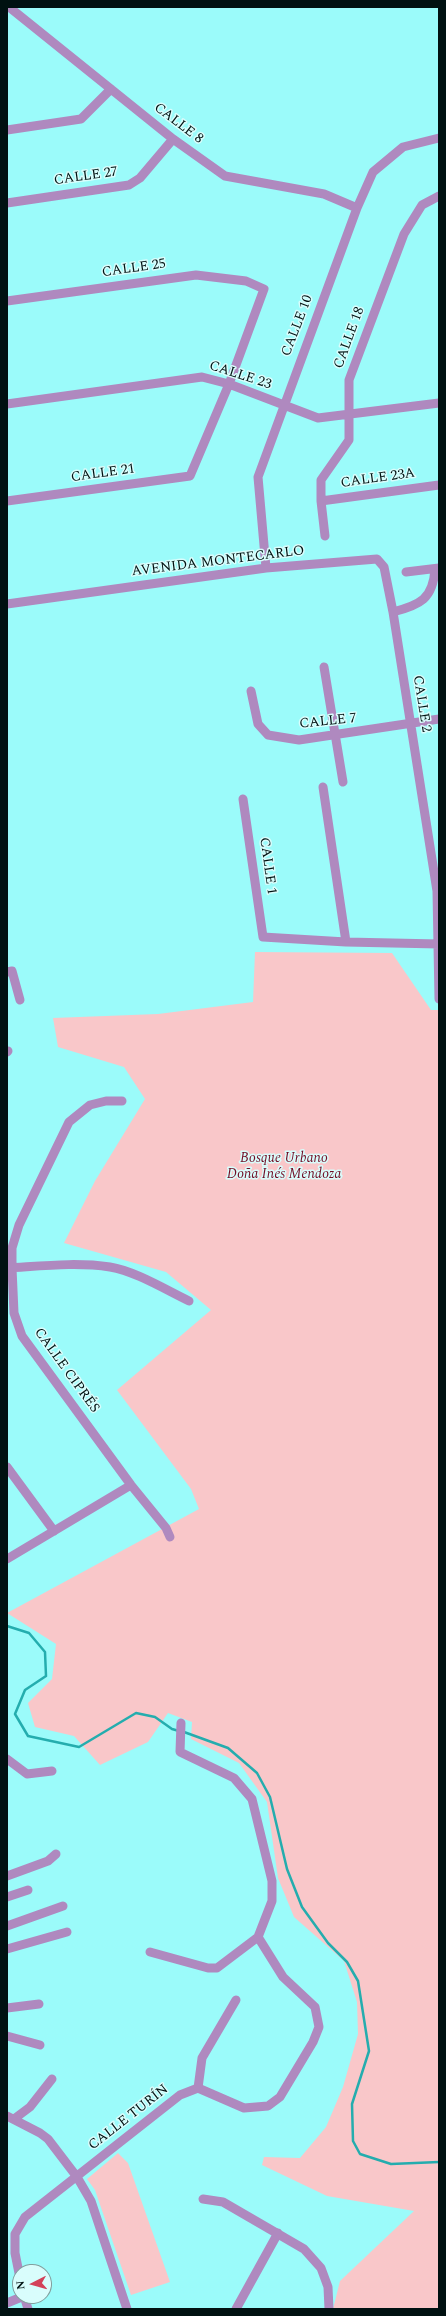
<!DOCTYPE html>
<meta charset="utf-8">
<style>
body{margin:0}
#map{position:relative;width:446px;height:2316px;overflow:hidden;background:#9bfbfa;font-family:Spectral,serif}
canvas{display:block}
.frame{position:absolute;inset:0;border:8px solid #011;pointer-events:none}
.north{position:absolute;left:12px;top:2264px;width:40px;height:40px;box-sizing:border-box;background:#d9fdfc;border:1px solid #829f9e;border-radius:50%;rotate:264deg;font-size:11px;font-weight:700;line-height:16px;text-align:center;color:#011}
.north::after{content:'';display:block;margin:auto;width:14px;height:18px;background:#d34259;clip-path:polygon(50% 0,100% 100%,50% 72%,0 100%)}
</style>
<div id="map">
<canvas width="446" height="2316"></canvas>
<div class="frame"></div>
<div class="north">N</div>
</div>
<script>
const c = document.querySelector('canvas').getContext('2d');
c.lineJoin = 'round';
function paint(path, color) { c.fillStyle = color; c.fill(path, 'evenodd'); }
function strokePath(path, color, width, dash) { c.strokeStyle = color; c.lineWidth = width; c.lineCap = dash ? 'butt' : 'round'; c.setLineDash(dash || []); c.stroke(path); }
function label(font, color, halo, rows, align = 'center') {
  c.font = font + ' Spectral,serif'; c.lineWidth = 3; c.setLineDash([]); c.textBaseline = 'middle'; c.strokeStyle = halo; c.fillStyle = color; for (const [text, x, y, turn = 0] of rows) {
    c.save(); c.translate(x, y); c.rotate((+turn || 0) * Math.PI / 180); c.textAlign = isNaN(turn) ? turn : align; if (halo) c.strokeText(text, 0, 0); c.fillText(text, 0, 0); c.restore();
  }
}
paint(new Path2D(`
 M255,952L392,953L431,1010H439V2309H333L340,2281L414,2211L327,2196L262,2165L264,2157L300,2158L326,2127L343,2087L358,2034L357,2002L344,1961L294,1917L278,1878L267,1802L239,1763L191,1739L192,1722L168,1713L148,1742L100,1765L74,1736L35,1727L28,1703L52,1679L56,1644L7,1613L199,1509L191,1489L117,1390L211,1310L166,1272L64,1243L95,1181L145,1099L124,1067L58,1047L53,1018L158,1014L253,1002Z
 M118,2153L128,2163L170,2282L131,2295L95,2190L87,2179Z`), '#f9c7c9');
strokePath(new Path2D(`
 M7,1626L29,1633L45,1652L46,1676L25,1690L15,1714L28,1736L79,1747L136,1713L155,1717L172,1729L179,1731
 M184,1732L228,1748L257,1773L270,1797L287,1869L302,1907L328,1943L347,1962L358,1981L369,2051L352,2104L353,2141L360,2154L391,2164L439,2162`), '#24adae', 2.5);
strokePath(new Path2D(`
 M9,7L173,139L225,176L324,194L357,208
 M7,130L81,119L111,89
 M7,203L129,185L140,178L173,139
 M7,301L196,275L246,281L264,289L229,384L190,476L7,501
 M7,404L202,377L229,384L318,418L439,403
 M321,501L439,485
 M325,536L321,501V480L349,440V380L404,234L422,205L439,196
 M266,568L258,477L357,208L373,172L403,147L439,138
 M406,572L439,568
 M7,604L266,568L377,559L384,567L393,612L437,891L439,999
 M393,612C420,605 433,599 435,569
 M324,667L343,782
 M251,691L258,724L268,735L299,740L439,719
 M323,787L346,942
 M243,799L263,937L346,942L439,944
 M7,972L12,971L20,1000
 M7,1052L8,1051
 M122,1101H106L90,1105L69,1122L19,1225L12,1248V1268L14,1313L22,1336L131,1485L166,1528L170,1537
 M7,1268C42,1266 76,1262 110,1267C135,1271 166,1290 189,1301
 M7,1467L54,1531
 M7,1559L131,1485
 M7,1759L27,1774L52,1771
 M7,1876L48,1861L56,1854
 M7,1897L28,1890
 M7,1926L63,1906
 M7,1949L67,1932
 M150,1952L208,1968H217L258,1937
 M7,2008L39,2004
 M7,2036L40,2045
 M198,2088L202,2058L236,2000
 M7,2116L40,2133L48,2139L77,2177L91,2201L127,2309
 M14,2119L30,2107L52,2079
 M203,2199L223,2202L304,2249L321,2268L328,2287L329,2309
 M20,2278L15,2253V2234L25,2217L180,2095L198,2088L244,2108L268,2106L280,2097L313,2042L319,2027L315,2007L283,1977L258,1937L272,1901V1881L252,1799L234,1778L180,1752L181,1723
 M24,2296L28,2309
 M7,2303L24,2296
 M236,2309L278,2233`), '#af89bf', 9);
label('14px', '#011', '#d9fdfc', [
 ["CALLE 8",178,124,37],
 ["CALLE 27",86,177,-8],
 ["CALLE 25",134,269,-8],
 ["CALLE 10",298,326,-69],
 ["CALLE 18",350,338,-70],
 ["CALLE 23",240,376,18],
 ["CALLE 21",103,474,-8],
 ["CALLE 23A",378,479,-8],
 ["AVENIDA MONTECARLO",218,562,-7],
 ["CALLE 2",421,704,81],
 ["CALLE 7",328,722,-6],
 ["CALLE 1",267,866,82],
 ["CALLE CIPRÉS",66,1371,54],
 ["CALLE TURÍN",129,2118,-38]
]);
label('italic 14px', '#720c24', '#d9fdfc', [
 ["Bosque Urbano",284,1159],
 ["Doña Inés Mendoza",284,1175]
]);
</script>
